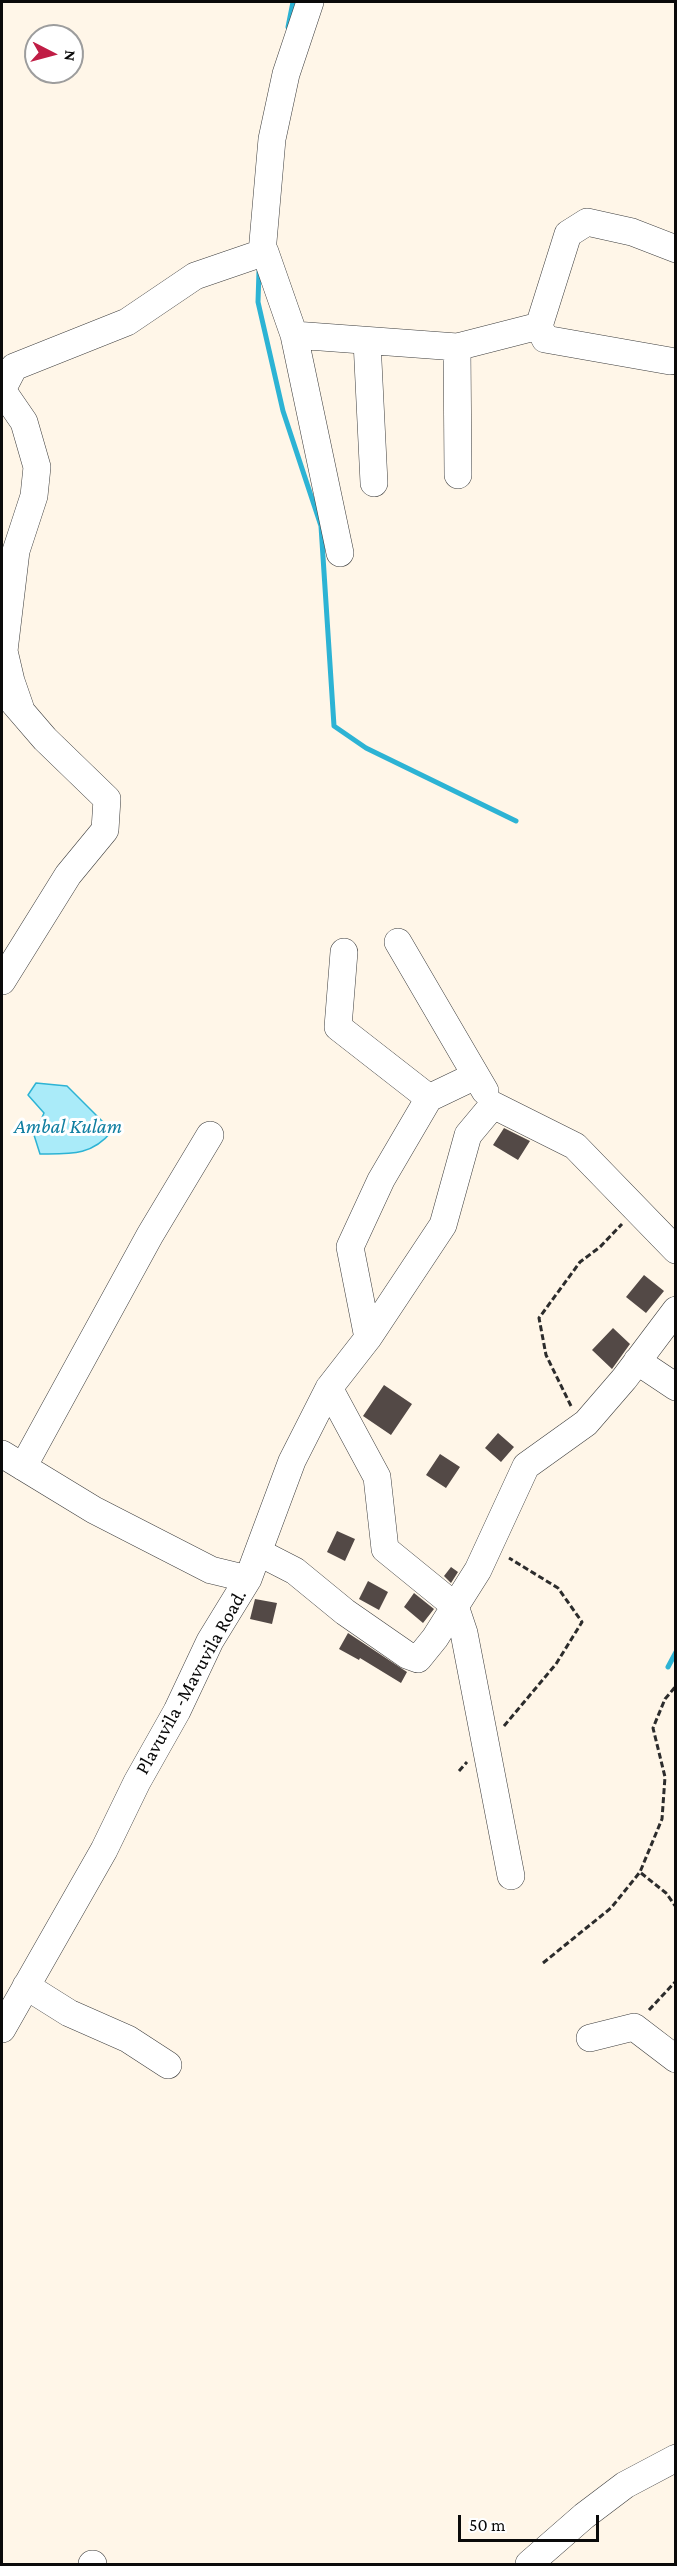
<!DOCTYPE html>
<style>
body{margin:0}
#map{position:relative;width:677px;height:2566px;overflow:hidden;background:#fff6e8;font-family:"Crimson Pro",serif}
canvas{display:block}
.frame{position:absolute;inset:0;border:3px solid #0a0a0a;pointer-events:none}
.north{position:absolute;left:24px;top:24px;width:60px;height:60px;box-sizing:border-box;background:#fff;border:2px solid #9d9d9d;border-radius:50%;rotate:96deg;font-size:16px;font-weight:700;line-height:24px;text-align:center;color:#0a0a0a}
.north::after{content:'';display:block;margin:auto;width:21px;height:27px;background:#c01d45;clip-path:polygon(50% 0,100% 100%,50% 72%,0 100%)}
.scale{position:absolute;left:458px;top:2515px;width:141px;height:27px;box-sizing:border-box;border:3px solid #0a0a0a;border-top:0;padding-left:8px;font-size:18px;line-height:21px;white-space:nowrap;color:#0a0a0a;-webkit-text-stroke:4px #fff;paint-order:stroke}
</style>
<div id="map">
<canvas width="677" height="2566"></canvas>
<div class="frame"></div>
<div class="north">N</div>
<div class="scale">50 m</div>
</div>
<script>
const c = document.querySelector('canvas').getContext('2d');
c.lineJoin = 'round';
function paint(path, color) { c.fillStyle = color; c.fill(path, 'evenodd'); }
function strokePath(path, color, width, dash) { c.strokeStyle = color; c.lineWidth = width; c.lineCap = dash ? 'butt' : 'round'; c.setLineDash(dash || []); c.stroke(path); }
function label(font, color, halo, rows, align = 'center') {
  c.font = font + ' "Crimson Pro",serif'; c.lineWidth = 6; c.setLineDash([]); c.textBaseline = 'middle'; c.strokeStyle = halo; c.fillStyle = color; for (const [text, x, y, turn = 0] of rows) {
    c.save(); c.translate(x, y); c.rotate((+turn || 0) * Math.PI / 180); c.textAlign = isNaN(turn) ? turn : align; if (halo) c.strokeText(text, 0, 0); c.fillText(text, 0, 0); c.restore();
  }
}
const water = new Path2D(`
 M36,1083L67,1086L112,1131C92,1156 70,1154 40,1154L34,1135L44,1113L28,1095Z`);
paint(water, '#aaebf9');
strokePath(water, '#2db3d4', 1.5);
strokePath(new Path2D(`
 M288,27L293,2
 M259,271L258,302L283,411L321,526L334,726L366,748L516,821
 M668,1667L676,1652`), '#2db3d4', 5);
paint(new Path2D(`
 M504,1128L530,1141L518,1160L493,1145Z
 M644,1275L664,1291L646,1313L626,1297Z
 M613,1328L630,1344L612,1369L592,1350Z
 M384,1385L412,1404L391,1435L363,1416Z
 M498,1433L514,1447L501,1462L485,1448Z
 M440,1454L460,1467L446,1488L426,1475Z
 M337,1531L355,1539L345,1561L327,1552Z
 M451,1567L458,1572L451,1583L444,1576Z
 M368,1581L388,1592L379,1610L359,1599Z
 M414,1593L434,1609L423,1623L404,1607Z
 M255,1599L277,1603L272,1624L250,1619Z
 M348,1633L407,1672L401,1683L360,1658L359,1660L339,1649Z`), '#534946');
const minor = new Path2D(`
 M262,253L272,139L286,74L310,2
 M539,326L545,339L670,361
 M294,335L340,553
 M367,341L374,483
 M457,347L458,475
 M2,390L14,367L127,322L195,276L265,252L294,335L457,347L539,326L568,234L587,222L632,232L676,249
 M2,390L24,422L37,467L34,496L16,551L4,651L11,681L20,707
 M2,689L45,739L107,799L105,830L68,875L2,981
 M398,942L485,1091
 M344,952L338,1027L429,1098
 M368,1338L350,1247L381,1180L429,1098L475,1076
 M637,1361L676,1387
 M329,1388L377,1477L385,1549L455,1606L464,1633L511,1876
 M2,1454L94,1510L211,1570L248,1579
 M23,1467L150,1235L210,1135
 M258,1552L295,1571L345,1612L407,1655L418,1659L435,1638L478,1570L526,1466L586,1423L624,1379L676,1310
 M26,1986L69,2013L128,2039L168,2065
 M2,2029L104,1850L137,1782L177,1711L210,1641L248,1579L292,1461L329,1388L368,1338L443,1225L468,1135L493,1105L575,1146L676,1250
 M590,2038L634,2027L676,2059
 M92,2564H93
 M529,2564L584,2516L625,2485L676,2458`);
strokePath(minor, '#3d3d3d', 28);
strokePath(new Path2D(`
 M571,1406L546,1355L539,1318L580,1262L600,1247L622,1224
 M504,1726L556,1664L582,1622L558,1588L509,1558
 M459,1771L467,1762
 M641,1873L666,1893L676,1907
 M543,1963L611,1908L640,1872L662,1819L665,1777L653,1728L665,1699L676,1686
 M649,2010L676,1981`), '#2c2c2c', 3, [6, 3]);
strokePath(minor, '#fff', 27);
label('20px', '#0a0a0a', '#fff', [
 ["Plavuvila -Mavuvila Road.",191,1682,-61]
]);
label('italic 21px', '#0f7ea1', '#fff', [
 ["Ambal Kulam",68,1127]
]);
</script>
